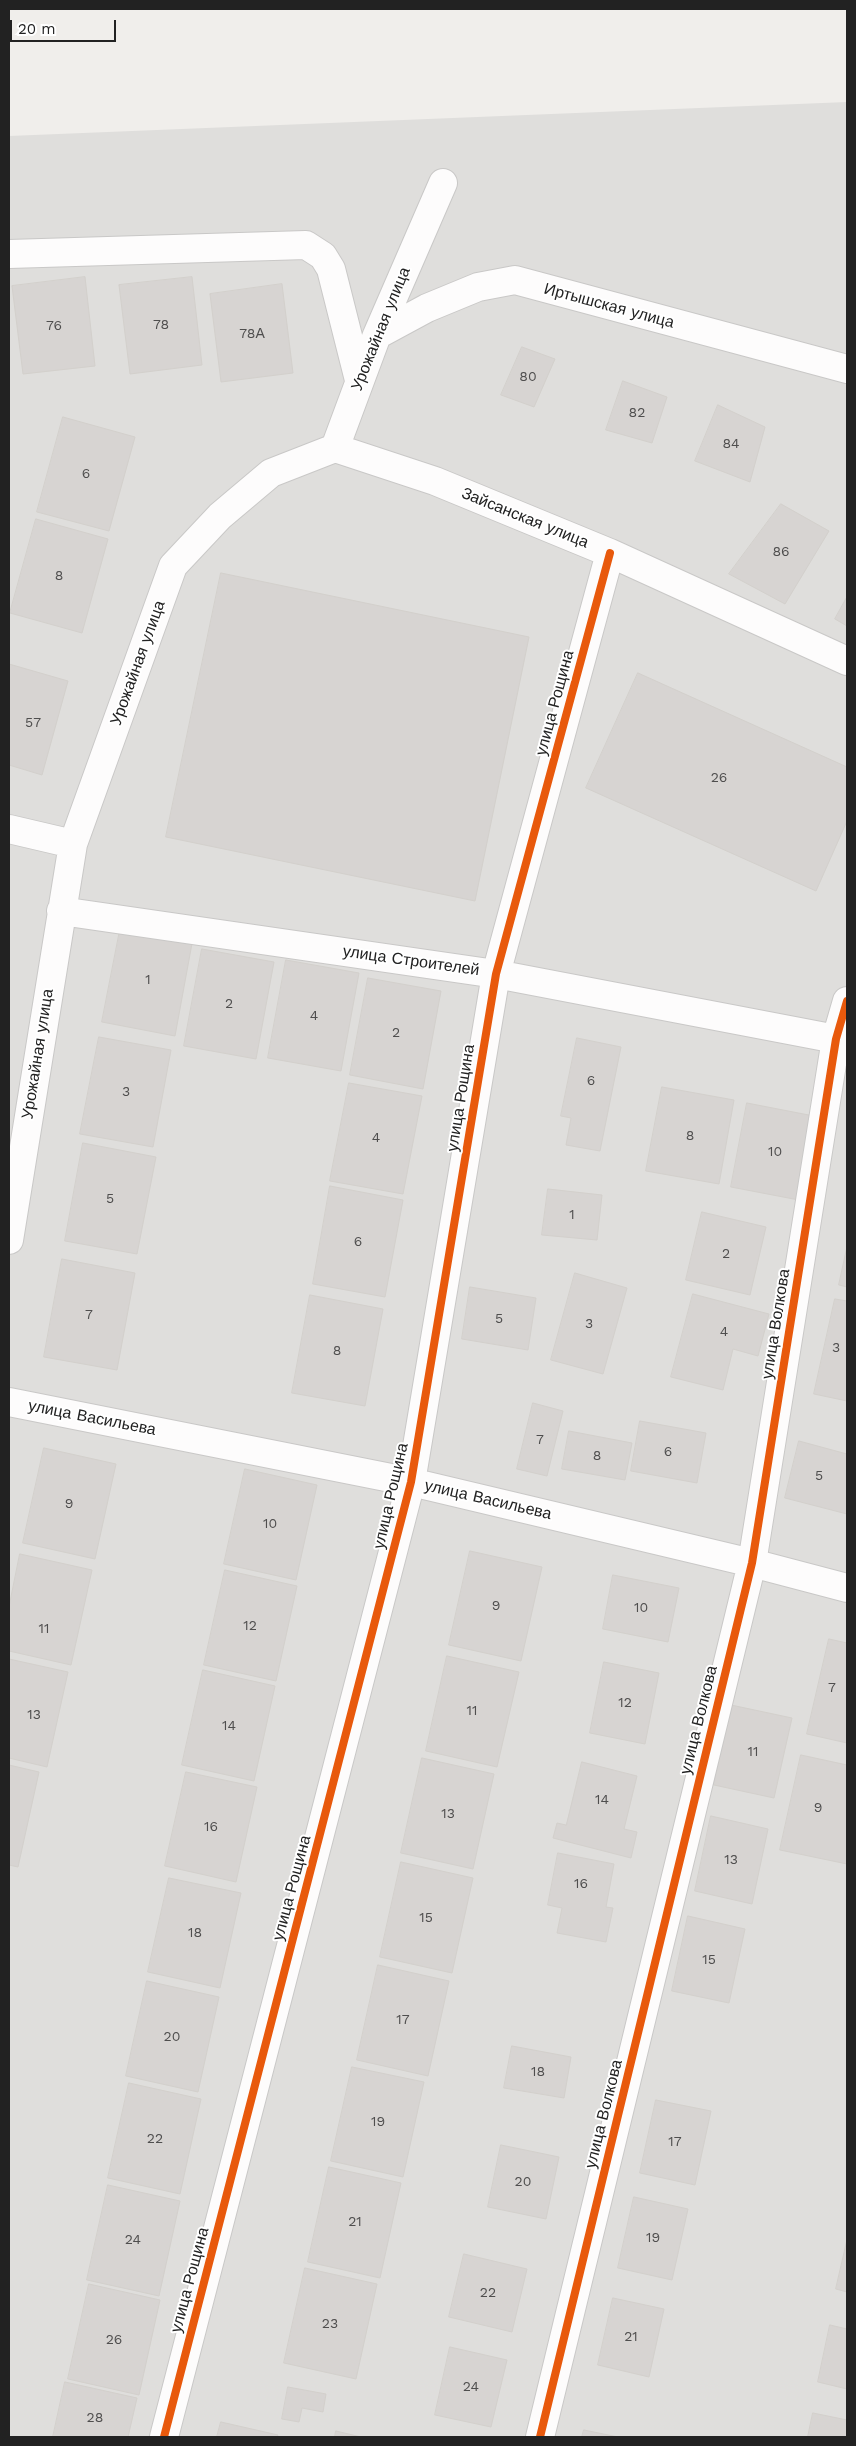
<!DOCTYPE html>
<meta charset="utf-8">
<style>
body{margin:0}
#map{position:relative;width:856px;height:2446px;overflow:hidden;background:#f0eeeb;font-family:"Work Sans",sans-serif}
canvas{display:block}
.frame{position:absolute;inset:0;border:10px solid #222;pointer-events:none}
.scale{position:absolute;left:10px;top:20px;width:106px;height:22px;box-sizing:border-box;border:2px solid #222;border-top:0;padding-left:6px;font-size:15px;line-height:18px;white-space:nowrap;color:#222;-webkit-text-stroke:4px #fff;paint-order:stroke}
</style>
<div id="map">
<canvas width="856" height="2446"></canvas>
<div class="frame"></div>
<div class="scale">20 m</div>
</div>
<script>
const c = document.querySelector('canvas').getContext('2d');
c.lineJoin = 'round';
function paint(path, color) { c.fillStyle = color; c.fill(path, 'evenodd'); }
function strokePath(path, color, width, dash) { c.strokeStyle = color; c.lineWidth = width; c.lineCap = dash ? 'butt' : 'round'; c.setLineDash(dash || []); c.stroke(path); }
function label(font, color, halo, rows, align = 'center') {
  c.font = font + ' "Work Sans",sans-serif'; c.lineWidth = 4; c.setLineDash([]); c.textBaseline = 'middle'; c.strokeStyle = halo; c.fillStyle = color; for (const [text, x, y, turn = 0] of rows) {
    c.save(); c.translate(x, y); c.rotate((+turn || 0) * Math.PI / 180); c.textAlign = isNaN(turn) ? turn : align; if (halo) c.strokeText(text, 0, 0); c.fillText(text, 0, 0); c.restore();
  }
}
paint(new Path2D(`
 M847,102V2437H9V136Z`), '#dfdedc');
const building = new Path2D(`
 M85,277L95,366L23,374L12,286Z
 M192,277L202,365L130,374L119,285Z
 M282,284L293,373L221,382L210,294Z
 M522,347L555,359L534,407L501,395Z
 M623,381L667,397L652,443L606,430Z
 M718,405L765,427L750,482L695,461Z
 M63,417L135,437L109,531L37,512Z
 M781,504L829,531L785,604L729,574Z
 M36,519L108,539L82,633L10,613Z
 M221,573L529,637L475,901L166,837Z
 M847,597V626L835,619Z
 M9,664L68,681L42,775L9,765Z
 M638,673L847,767V821L816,891L586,788Z
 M121,925L193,938L175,1036L102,1022Z
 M202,949L274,962L256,1059L184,1046Z
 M286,960L359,973L341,1071L268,1058Z
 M368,978L441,991L423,1089L350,1075Z
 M99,1037L171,1050L153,1147L80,1134Z
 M577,1038L621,1047L600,1151L566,1145L571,1118L561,1116Z
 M349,1083L422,1096L403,1194L330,1181Z
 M662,1087L734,1100L719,1184L646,1171Z
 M747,1103L819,1117L804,1201L731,1187Z
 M83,1143L156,1157L137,1254L65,1241Z
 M330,1186L403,1200L385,1297L313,1284Z
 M548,1189L602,1195L597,1240L542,1235Z
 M702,1212L766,1227L750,1295L686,1280Z
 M847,1247V1287L839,1285Z
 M62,1259L135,1273L117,1370L44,1357Z
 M575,1273L627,1288L603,1374L551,1360Z
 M470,1287L536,1298L528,1350L462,1339Z
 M693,1294L769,1314L758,1356L733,1349L723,1390L671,1377Z
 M310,1295L383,1309L365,1406L292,1393Z
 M835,1299L847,1301V1401L814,1394Z
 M533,1403L563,1411L547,1476L517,1469Z
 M640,1421L706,1433L697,1483L631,1471Z
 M569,1431L632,1443L625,1480L562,1469Z
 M799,1441L847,1454V1514L785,1498Z
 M44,1448L116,1464L95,1559L23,1543Z
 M245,1469L317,1485L296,1580L224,1564Z
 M470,1551L542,1567L521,1661L449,1645Z
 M20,1554L92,1570L71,1665L9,1651V1607Z
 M225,1570L297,1586L276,1681L204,1665Z
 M613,1575L679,1588L668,1642L603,1629Z
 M829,1639L847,1643V1743L807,1734Z
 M447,1656L519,1672L497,1767L426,1751Z
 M9,1659L68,1672L47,1767L9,1758Z
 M604,1662L659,1673L645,1744L590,1733Z
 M203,1670L275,1686L254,1781L182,1765Z
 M731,1705L792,1718L774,1798L714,1785Z
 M801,1755L847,1765V1864L780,1850Z
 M422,1758L494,1774L473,1869L401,1853Z
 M582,1762L637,1776L624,1829L637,1832L631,1858L553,1838L557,1823L566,1825Z
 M9,1765L39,1772L18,1867L9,1865Z
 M186,1772L257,1787L236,1882L165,1866Z
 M711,1816L768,1829L752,1904L695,1891Z
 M558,1853L614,1864L606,1907L613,1908L606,1942L557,1933L562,1908L548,1905Z
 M401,1862L473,1878L452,1973L380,1957Z
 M169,1878L241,1893L220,1988L148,1972Z
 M688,1916L745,1929L729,2003L672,1991Z
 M378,1965L449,1981L428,2076L357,2060Z
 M147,1981L219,1997L198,2092L126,2076Z
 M512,2046L571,2057L564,2098L504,2088Z
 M352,2067L424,2082L403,2177L331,2161Z
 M129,2083L201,2099L180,2194L108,2178Z
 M656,2100L711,2111L695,2185L640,2173Z
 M501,2145L559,2157L546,2219L488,2207Z
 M329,2167L401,2183L380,2278L308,2262Z
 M108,2185L180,2201L159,2296L87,2280Z
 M634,2197L688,2209L672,2280L618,2268Z
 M847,2240V2292L836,2289Z
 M464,2254L527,2269L512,2332L449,2317Z
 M305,2268L377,2284L356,2379L284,2363Z
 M89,2284L160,2300L139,2395L68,2379Z
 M613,2298L664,2309L649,2377L598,2365Z
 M830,2325L847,2329V2389L818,2382Z
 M450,2347L507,2360L491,2427L435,2415Z
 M65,2382L137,2398L128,2437H53Z
 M288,2387L326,2394L323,2412L302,2408L299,2422L282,2419Z
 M813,2413L847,2420V2437H808Z
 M221,2422L278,2435L277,2437H217Z
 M584,2430L618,2437H582Z
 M336,2431L361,2437H335Z`);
paint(building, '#d7d4d2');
strokePath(building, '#d3d0cc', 1);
const minor = new Path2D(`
 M9,254L306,245L323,256L331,269L359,380
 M377,335L427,308L478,287L515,280L847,369
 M335,448L435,481L610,553L847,661
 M9,829L73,844
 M61,911L496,974L836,1039L847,1044
 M9,1240L73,844L173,566L220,516L271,473L335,448L377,335L443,183
 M9,1402L411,1482L752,1563L847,1588
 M164,2437L411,1482L496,974L610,553
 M540,2437L752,1563L836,1039L847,1001`);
strokePath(minor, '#c9c8c7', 30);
strokePath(minor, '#fdfcfc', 28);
strokePath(new Path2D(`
 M164,2437L411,1482L496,974L610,553
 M540,2437L752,1563L836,1039L847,1001`), '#e8590c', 8);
label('14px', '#4f4e4e', null, [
 ["78",161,325],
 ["76",54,326],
 ["78А",252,334],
 ["80",528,377],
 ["82",637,413],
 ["84",731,444],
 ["6",86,474],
 ["86",781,552],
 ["8",59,576],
 ["57",33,723],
 ["26",719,778],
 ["1",148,980],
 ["2",229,1004],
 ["4",314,1016],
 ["2",396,1033],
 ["6",591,1081],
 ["3",126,1092],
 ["8",690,1136],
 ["4",376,1138],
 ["10",775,1152],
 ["5",110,1199],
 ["1",572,1215],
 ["6",358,1242],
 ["2",726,1254],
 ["7",89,1315],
 ["5",499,1319],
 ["3",589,1324],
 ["4",724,1332],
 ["3",836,1348],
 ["8",337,1351],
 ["7",540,1440],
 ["6",668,1452],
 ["8",597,1456],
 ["5",819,1476],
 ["9",69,1504],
 ["10",270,1524],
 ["9",496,1606],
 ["10",641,1608],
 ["12",250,1626],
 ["11",44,1629],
 ["7",832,1688],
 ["12",625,1703],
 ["11",472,1711],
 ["13",34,1715],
 ["14",229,1726],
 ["11",753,1752],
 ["14",602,1800],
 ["9",818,1808],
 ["13",448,1814],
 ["16",211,1827],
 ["13",731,1860],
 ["16",581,1884],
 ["15",426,1918],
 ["18",195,1933],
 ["15",709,1960],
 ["17",403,2020],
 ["20",172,2037],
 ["18",538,2072],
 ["19",378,2122],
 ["22",155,2139],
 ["17",675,2142],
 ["20",523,2182],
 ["21",355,2222],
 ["19",653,2238],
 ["24",133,2240],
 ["22",488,2293],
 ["23",330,2324],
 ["21",631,2337],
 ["26",114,2340],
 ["24",471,2387],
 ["28",95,2418]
]);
label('16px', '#222', '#fff', [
 ["Иртышская улица",609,306,15],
 ["Урожайная улица",381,329,-68],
 ["Зайсанская улица",525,518,22],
 ["Урожайная улица",138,663,-70],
 ["улица Рощина",555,703,-75],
 ["улица Строителей",411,961,8],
 ["Урожайная улица",38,1054,-81],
 ["улица Рощина",461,1098,-81],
 ["улица Волкова",776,1324,-81],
 ["улица Васильева",92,1418,11],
 ["улица Рощина",391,1496,-77],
 ["улица Васильева",488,1500,13],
 ["улица Волкова",699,1720,-76],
 ["улица Рощина",292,1888,-75],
 ["улица Волкова",604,2114,-76],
 ["улица Рощина",190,2280,-75]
]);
</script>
